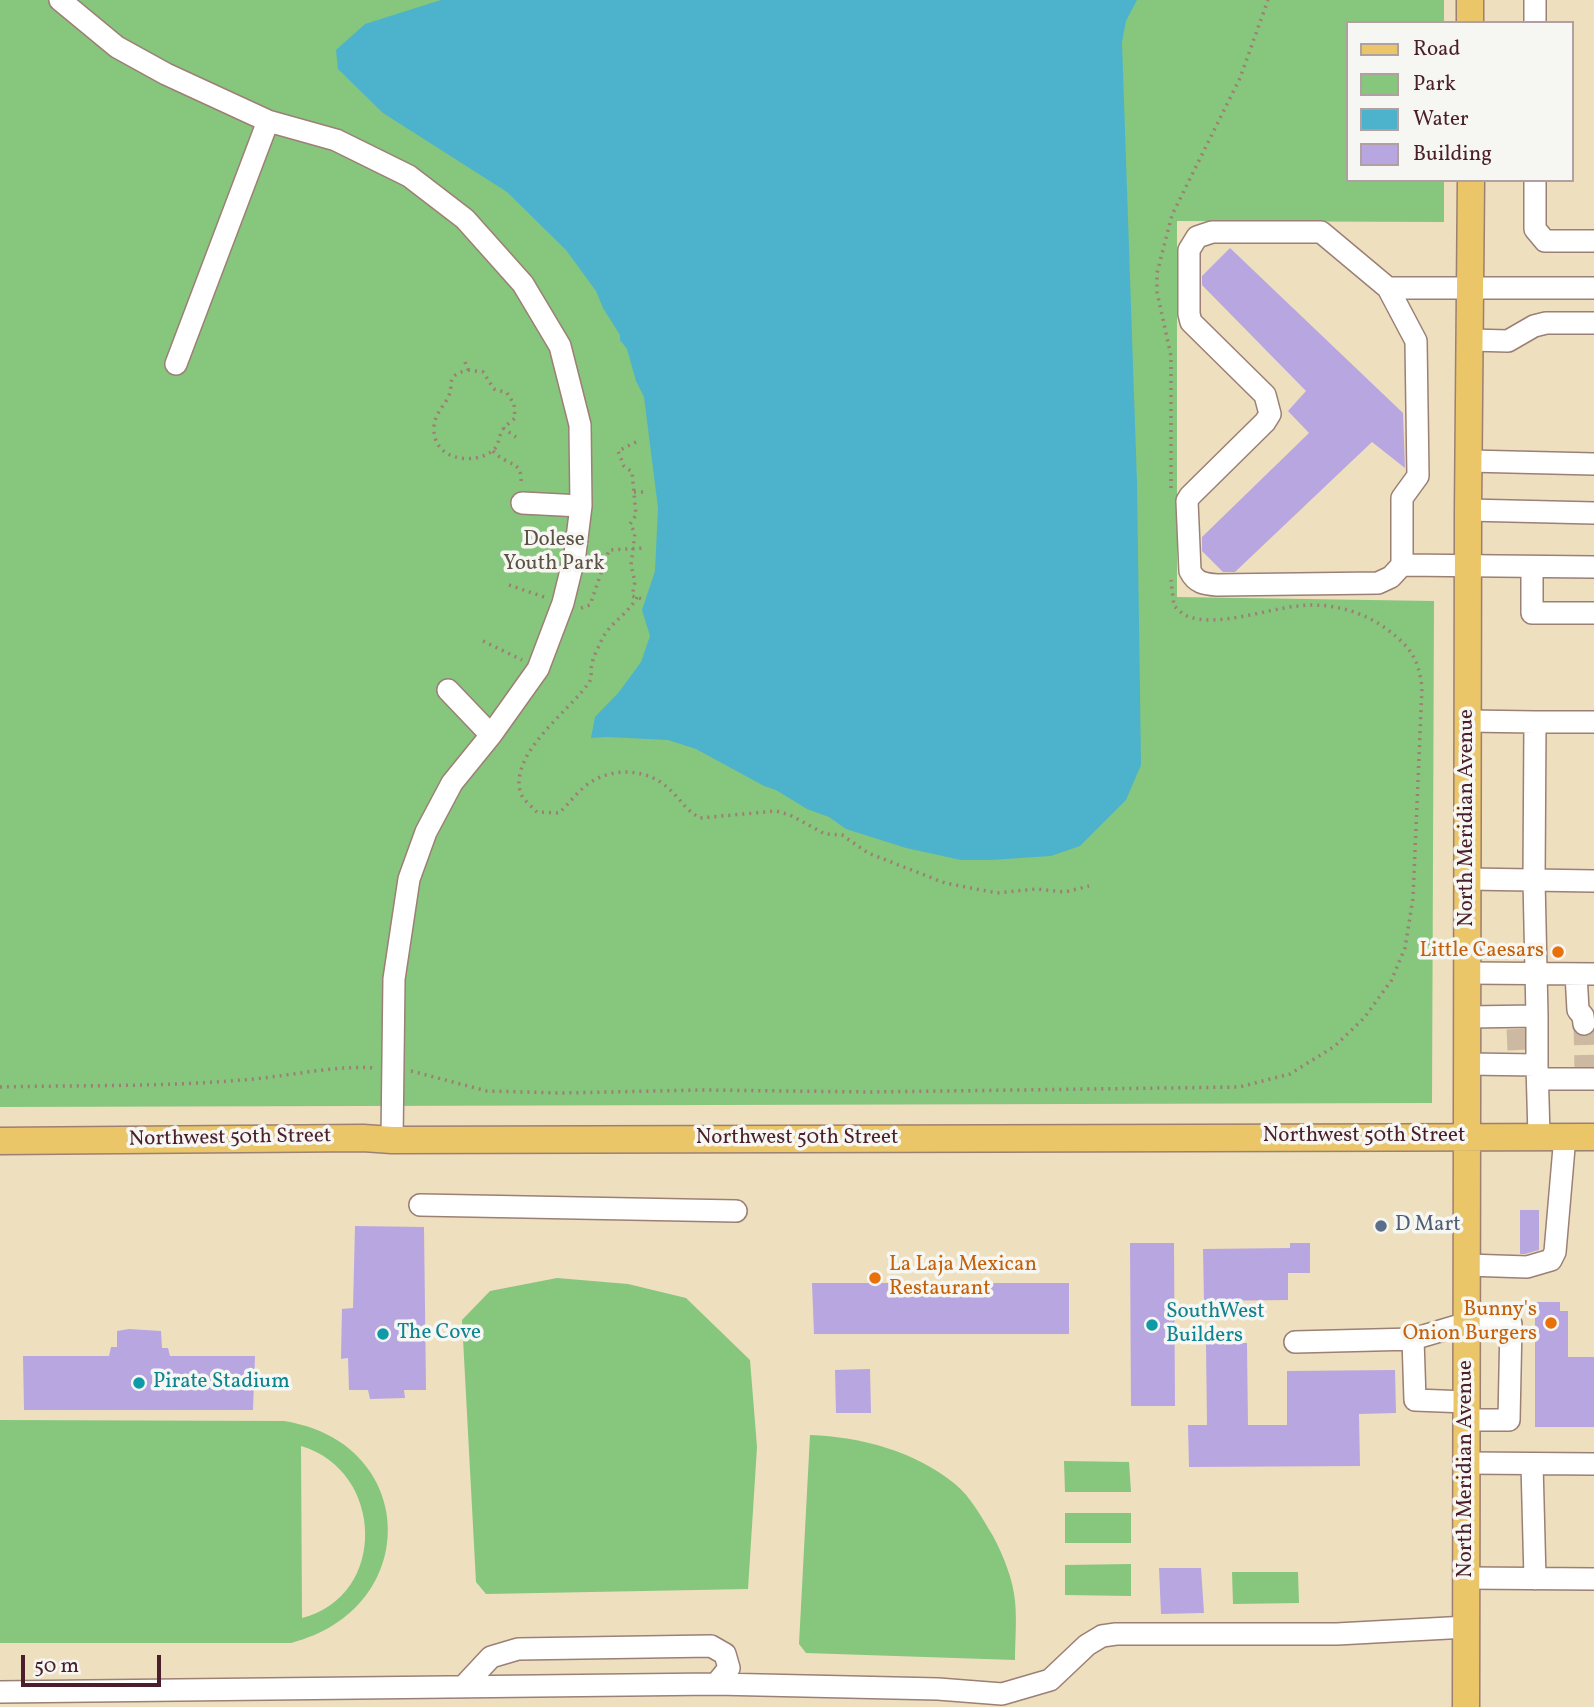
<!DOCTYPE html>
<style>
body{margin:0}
#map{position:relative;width:1594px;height:1707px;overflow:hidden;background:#eedfbf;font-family:Vollkorn,serif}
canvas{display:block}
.legend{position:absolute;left:1346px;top:21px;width:228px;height:161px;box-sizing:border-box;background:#f6f6f2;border:2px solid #b1a0a2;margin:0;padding:9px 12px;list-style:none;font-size:21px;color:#4a1f2b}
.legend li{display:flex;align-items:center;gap:14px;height:35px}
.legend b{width:35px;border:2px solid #b1a0a2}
.scale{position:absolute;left:21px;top:1655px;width:140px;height:32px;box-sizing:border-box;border:4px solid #4a1f2b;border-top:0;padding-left:9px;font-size:21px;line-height:24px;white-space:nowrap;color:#4a1f2b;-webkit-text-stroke:5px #f6f6f2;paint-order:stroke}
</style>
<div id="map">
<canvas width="1594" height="1707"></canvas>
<ul class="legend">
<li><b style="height:9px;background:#ebc669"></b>Road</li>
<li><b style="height:19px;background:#87c67d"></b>Park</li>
<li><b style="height:19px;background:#4db3cc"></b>Water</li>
<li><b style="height:19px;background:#b8a6e1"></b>Building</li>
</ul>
<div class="scale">50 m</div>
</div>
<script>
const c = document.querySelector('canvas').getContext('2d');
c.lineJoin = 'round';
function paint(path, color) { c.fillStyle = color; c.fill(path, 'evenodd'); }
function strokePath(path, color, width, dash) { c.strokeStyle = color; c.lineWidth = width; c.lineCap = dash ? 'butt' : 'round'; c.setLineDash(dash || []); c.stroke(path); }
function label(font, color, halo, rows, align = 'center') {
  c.font = font + ' Vollkorn,serif'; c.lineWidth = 7; c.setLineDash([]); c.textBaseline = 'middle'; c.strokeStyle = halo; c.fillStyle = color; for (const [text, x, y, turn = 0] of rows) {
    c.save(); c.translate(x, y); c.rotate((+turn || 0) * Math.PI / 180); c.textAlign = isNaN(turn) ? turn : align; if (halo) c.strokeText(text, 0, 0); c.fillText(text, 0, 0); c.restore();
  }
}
paint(new Path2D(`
 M0,0H1444V23H1347V180H1444V222L1177,221V597L1434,601L1432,1103L0,1107Z
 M557,1278L628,1284L686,1298L750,1360L757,1447L748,1589L486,1594L476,1582L462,1320L490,1291Z
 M0,1420L284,1421C419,1442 424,1609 291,1643H0ZM301,1446C384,1470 389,1596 302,1618Z
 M810,1435C861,1437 915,1451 955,1484C971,1497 982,1518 993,1536C1003,1555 1013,1579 1015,1601C1017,1620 1015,1641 1015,1660L806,1653L799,1644Z
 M1064,1461L1129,1462L1131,1492H1065Z
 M1065,1513H1131V1543H1065Z
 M1131,1564V1596L1065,1595V1565Z
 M1232,1572H1298L1299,1603L1233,1604Z`), '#87c67d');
paint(new Path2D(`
 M441,0H1137L1126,21L1122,42L1137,483L1141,765L1126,800L1080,846L1051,856L991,860H961L906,848L846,829L829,817L807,809L776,790L764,786L696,749L668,740L607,737L591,738L595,717L619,692L641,662L650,636L642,610L655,571L658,508L644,397L636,381L627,349L620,340V335L603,308L596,291L566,250L507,192L383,113L338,69L336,50L365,24Z`), '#4db3cc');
paint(new Path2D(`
 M1230,248L1403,413L1405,468L1372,442L1235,572H1223L1202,551V537L1309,433L1288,411L1306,391L1202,285V276Z
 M1520,1210H1539V1250L1525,1254H1520Z
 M355,1226L424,1227L426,1390H404L405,1398L370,1399L368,1390H349L348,1358L341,1359L342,1309L353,1308Z
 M1130,1243H1174L1175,1406H1131Z
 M1290,1243H1310V1273H1288V1300L1204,1301L1203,1249L1290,1248Z
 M812,1283H1069V1334H814Z
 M1535,1302H1560V1311H1568V1357H1594V1427H1535Z
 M129,1329L161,1331L162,1348H168L170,1356H255L253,1410H24L23,1356H109L111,1347H117V1331Z
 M1206,1343H1247L1248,1425H1287V1371L1395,1370L1396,1413L1359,1414L1360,1466L1189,1467L1188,1425H1207Z
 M870,1369L871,1413H836L835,1370Z
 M1159,1568H1201L1204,1613L1161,1614Z`), '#b8a6e1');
strokePath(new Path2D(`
 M1584,1024L1585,1069
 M1517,1029L1518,1050`), '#cdb9a1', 21, [21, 10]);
const minor = new Path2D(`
 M60,0L117,47L166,74L268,121L336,140L409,176L465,219L523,284L560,346L580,425L581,506L575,554L563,603L538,669L491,735L452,783L426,832L409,879L394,979L392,1140
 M1535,0V23
 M1535,180V229L1545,241H1594
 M1388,288L1416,341L1418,476L1402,498V565L1391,577L1378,583L1217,585C1204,584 1196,583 1190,571L1187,501L1190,496L1265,422L1270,414L1265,395L1191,322L1189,314V250L1197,237L1212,232H1321L1388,288H1594
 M1471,340L1508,341L1534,326L1546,323H1594
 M176,364L268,121
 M1469,461L1594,464
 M522,503L581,506
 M1468,510L1594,513
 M1402,565L1594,567
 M1532,567V613H1594
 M448,690L491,735
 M1468,721L1535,722
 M1468,879L1594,881
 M1468,973L1594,974
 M1576,974L1578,1010L1583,1016L1584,1024
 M1537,1016V1065
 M1468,1017L1537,1016L1534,880L1535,722H1594
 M1468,1064L1537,1065L1539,1136
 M1539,1079H1594
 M420,1205L736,1211
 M1467,1265L1527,1267L1551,1260L1555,1252L1565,1136
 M1413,1339L1415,1400L1467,1402
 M1295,1342L1413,1339L1467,1323L1511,1324L1509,1420H1467
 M1467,1463L1594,1464
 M1532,1464L1535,1579
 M1467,1578L1594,1579
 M716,1684L938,1689L1002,1694L1050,1680L1087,1645L1102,1636L1116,1634H1337L1467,1627
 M0,1692L716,1684L729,1668L725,1654L711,1646L518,1649L491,1657L463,1687`);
const major = new Path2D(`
 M1470,0V23
 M0,1141L363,1138L392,1140L1594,1137
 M1466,1707L1468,510L1471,180`);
strokePath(minor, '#9c7f75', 24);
strokePath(major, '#9c7f75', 29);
strokePath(new Path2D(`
 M465,362L468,370
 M468,370L483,372L494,389L507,393L514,404L515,418C512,421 505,426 503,429C498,436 500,446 491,452C469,466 432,458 434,427C435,414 442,408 448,398C455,383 444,376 468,370Z
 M503,428L516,437
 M636,442L618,451L624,466L632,472L636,515L630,524L635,533L631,565L635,582L632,596L642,599
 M493,451C509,468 523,459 521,485
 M1171,488V356L1157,292V273L1172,215L1240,78L1268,0
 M634,492H645
 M509,585L547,598
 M637,597C627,616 607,624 600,644C597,649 593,658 592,664C590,671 593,678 588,684C568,712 511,752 520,791C522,799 531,806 537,812L559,813C569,804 579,789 591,782C614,767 648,769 668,788C680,798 685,810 700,818L776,811L790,815L825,834L842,835L868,853L945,883L997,893L1036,889L1065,892L1089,886
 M581,608L590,605L609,550L645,548
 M483,641L522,660
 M411,1071L487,1091L561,1093L703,1090L870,1092L1239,1087L1290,1074L1335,1046L1364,1018L1391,981L1405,948L1413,898L1422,687C1418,658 1411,648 1388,630C1363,611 1329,602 1298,606C1266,609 1217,628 1187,616C1182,614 1178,609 1174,606L1171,580
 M0,1087C80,1085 162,1087 242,1080C287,1077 331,1065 376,1068`), '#9c7f75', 3.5, [2, 5]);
strokePath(minor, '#fff', 21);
strokePath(major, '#ebc669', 26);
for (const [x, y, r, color] of [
 [1558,952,7,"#e8710a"],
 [1381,1226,7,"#5c6f8a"],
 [875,1278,7,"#e8710a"],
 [1551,1323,7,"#e8710a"],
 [1152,1325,7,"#0f9aa8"],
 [383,1334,7,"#0f9aa8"],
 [139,1383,7,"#0f9aa8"]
]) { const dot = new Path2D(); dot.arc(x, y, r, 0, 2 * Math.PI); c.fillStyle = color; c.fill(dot); strokePath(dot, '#f6f6f2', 2.5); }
label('21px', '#5c5144', '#f6f6f2', [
 ["Dolese",554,541],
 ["Youth Park",554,565]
]);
label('21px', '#4a1f2b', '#f6f6f2', [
 ["North Meridian Avenue",1468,818,-90],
 ["Northwest 50th Street",1364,1137],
 ["Northwest 50th Street",230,1139,-1],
 ["Northwest 50th Street",797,1139],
 ["North Meridian Avenue",1467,1469,-90]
]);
label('21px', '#c56008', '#f6f6f2', [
 ["Little Caesars",1544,952],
 ["La Laja Mexican",889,1266,"left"],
 ["Restaurant",889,1290,"left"],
 ["Bunny's",1537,1311],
 ["Onion Burgers",1537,1335]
], 'right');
label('21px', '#4e5e75', '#f6f6f2', [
 ["D Mart",1395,1226]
], 'left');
label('21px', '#0d838f', '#f6f6f2', [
 ["SouthWest",1166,1313],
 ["Builders",1166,1337],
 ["The Cove",397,1334],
 ["Pirate Stadium",153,1383]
], 'left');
</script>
